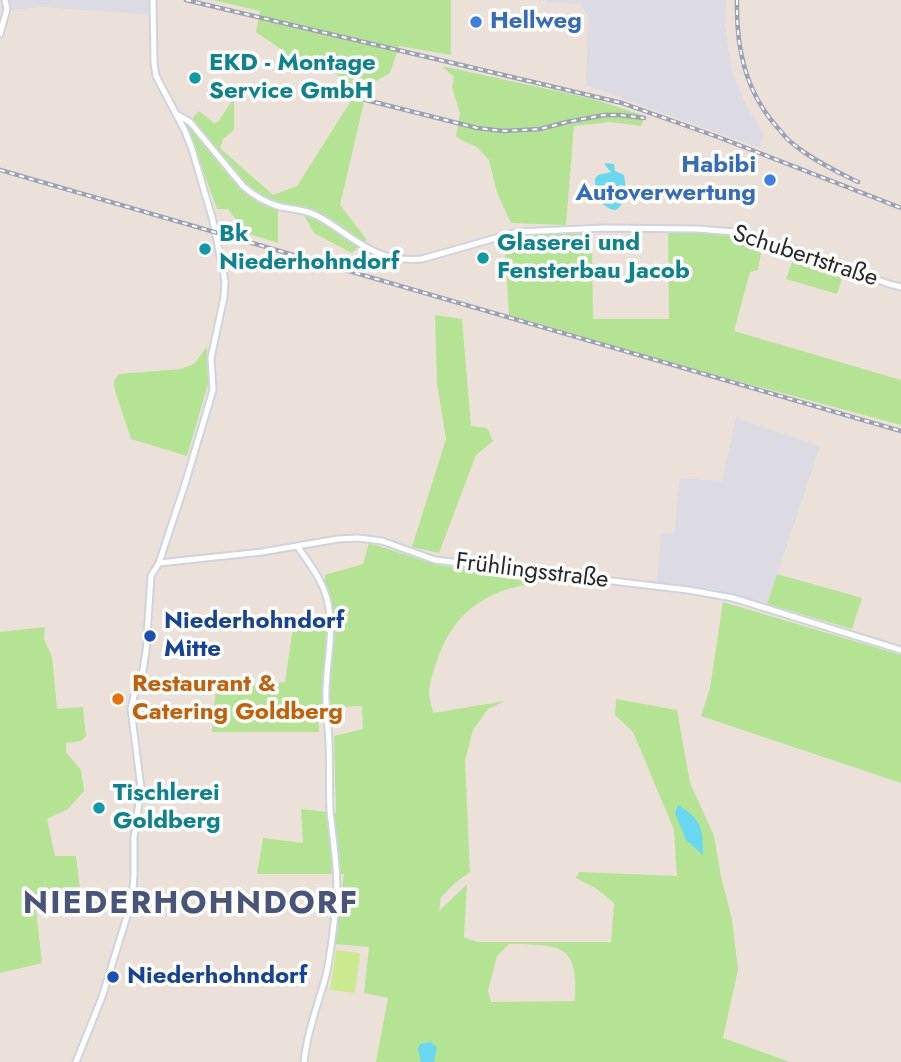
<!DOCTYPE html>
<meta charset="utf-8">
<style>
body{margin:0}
canvas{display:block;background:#ebe1d9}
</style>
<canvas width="901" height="1062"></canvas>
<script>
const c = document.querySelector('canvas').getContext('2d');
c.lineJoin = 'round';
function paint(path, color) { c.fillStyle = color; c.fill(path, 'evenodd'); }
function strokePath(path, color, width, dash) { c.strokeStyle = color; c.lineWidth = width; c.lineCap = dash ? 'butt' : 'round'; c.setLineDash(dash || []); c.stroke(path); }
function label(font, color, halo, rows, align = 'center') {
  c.font = font + ' Jost,sans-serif'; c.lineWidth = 7; c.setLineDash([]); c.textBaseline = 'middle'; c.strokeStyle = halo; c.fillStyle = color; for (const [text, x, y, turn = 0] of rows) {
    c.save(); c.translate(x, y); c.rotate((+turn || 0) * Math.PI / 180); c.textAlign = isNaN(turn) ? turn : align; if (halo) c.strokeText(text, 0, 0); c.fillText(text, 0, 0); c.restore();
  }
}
paint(new Path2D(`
 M9,0H149V15L43,7L11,10Z
 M546,0H726L725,25L732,72L746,105L763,132L760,148L586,85L588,16L580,4L546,2Z
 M736,418L820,446L767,604L713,589L657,582L661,533H674L680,478L722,481Z`), '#dcdae3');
paint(new Path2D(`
 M213,0H451V55L399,46L390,73L374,82L361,80L360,95L364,102L340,205L367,240L352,253L314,233L301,210L278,206V243L246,233L228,209H217L186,125L199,111L214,123L218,122L234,98V130L223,139L220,148L273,195L297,186L349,104C352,96 352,90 346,83C337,71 321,65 306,65C297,64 293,65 285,60V52L256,32L260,11Z
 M442,66L593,99L645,116L641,126L610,122L574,126L566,225L511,223L497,193L489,160L477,147L461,140L456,136L460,114L452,87L454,77Z
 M671,230L734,236L763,242L758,270L750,272L734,331L901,380V425L704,372L509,315L504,238L518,235L592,231L593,319H669L668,234Z
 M796,252L845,270L837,294L786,279Z
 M435,315L462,319L471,426L487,428L493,441L476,455L439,553L412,547L446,439L437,383Z
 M207,347L209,381L187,456L131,439L115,391L114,381L119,374L181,369L194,364Z
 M369,543L438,565L558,582C502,583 460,601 439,655C435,666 430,680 429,692C429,698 432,706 433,713L505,701L488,709L473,730L465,761L470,872L455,883L441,897L439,911L467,884L464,937L477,942H611L614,903L597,889L576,878L579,872L677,876L674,830L633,732L615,715L616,699L677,710L690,783L714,836L721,877L732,919L738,970L723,1038L790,1062H376L388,998L364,993L369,947L334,944L344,874H257L263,838L303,843L301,809L336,813L334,736L363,729L362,706L318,708L319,732H212L216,689L285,682L293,627L325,620V575L363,564ZM509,944C560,945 579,943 575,1001L491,1002L488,991L497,956Z
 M777,574L862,598L852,629L767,604Z
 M723,602L901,655V783L701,716L710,688Z
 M45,627L44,639L52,657L57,709L83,707L86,736L81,741L66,743V752L81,770L84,791L68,809L47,819L55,856H76L82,905L63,910H36L42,963L0,973V632Z`), '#b5e394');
paint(new Path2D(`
 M336,950L360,953L355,993L330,990Z`), '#cbea8f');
paint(new Path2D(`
 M605,163L614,164L615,171L624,175C626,187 627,203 616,210L610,209L595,199V179L598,175L611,172L605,165Z
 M678,805C702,820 703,828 703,855L686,840L675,813Z
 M430,1042L437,1047L434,1062H421L418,1049L420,1044Z`), '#69d7ef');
const minor = new Path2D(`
 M0,34L7,9L5,0
 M178,115L190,122L243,186C254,196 266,203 281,207C292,209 303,210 313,214C323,218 332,225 341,231C368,250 387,262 422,259L517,232L604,228L697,229L735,232L783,245L889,284L901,287
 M298,547C310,565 323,580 328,603C335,636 325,665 326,698C326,714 329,730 329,746C330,767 329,789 330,810C333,842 339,873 336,906C333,930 331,956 325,979C317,1007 307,1033 304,1062
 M159,563L262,552L338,539L358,538L382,541L435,560L688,590L733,598L901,650
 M76,1062L102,997L132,900L134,876V837L141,788L131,709L135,692L142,676L146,651L151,576L159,563L185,484L213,390L211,358L224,297L225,281L213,221L192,149L185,131L156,76L154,63L153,0`);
strokePath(minor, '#ced3e1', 9);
strokePath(minor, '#fff', 5);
const rail = new Path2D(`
 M186,0L622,103L718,137L901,208
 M737,0C736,47 745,91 777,127C782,132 786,139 792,143C811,159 835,171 858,182
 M366,100L477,128L504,131L540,129L567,122L604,115H620L644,118
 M0,170L901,431`);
strokePath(rail, '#9ca1b3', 4.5);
strokePath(rail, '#fff', 2, [5]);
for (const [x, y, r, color] of [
 [476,22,7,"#3f7fe0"],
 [195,78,7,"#0f9aa8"],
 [770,180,7,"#3f7fe0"],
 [205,249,7,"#0f9aa8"],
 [483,258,7,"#0f9aa8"],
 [150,636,7,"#1a4fb4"],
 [118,699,7,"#e8710a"],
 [99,808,7,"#0f9aa8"],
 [113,977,7,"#1a4fb4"]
]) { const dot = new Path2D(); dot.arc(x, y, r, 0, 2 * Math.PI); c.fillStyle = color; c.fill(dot); strokePath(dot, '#fff', 2.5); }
label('bold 24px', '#366cbe', '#fff', [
 ["Hellweg",490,22],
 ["Habibi",756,166,"right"],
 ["Autoverwertung",756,194,"right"]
], 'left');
label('bold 24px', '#0d838f', '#fff', [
 ["EKD - Montage",209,64],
 ["Service GmbH",209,92],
 ["Bk",219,235],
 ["Niederhohndorf",219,263],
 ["Glaserei und",497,244],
 ["Fensterbau Jacob",497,272],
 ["Tischlerei",113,794],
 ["Goldberg",113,822]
], 'left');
label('24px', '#282828', '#fff', [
 ["Schubertstraße",805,257,18],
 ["Frühlingsstraße",532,572,7]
]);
label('bold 24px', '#164399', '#fff', [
 ["Niederhohndorf",164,622],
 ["Mitte",164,650],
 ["Niederhohndorf",127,977]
], 'left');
label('bold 24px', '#c56008', '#fff', [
 ["Restaurant &",132,685],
 ["Catering Goldberg",132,713]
], 'left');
c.letterSpacing = '2px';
label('bold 32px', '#485578', '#fff', [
 ["NIEDERHOHNDORF",191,905]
]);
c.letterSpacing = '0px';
</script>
